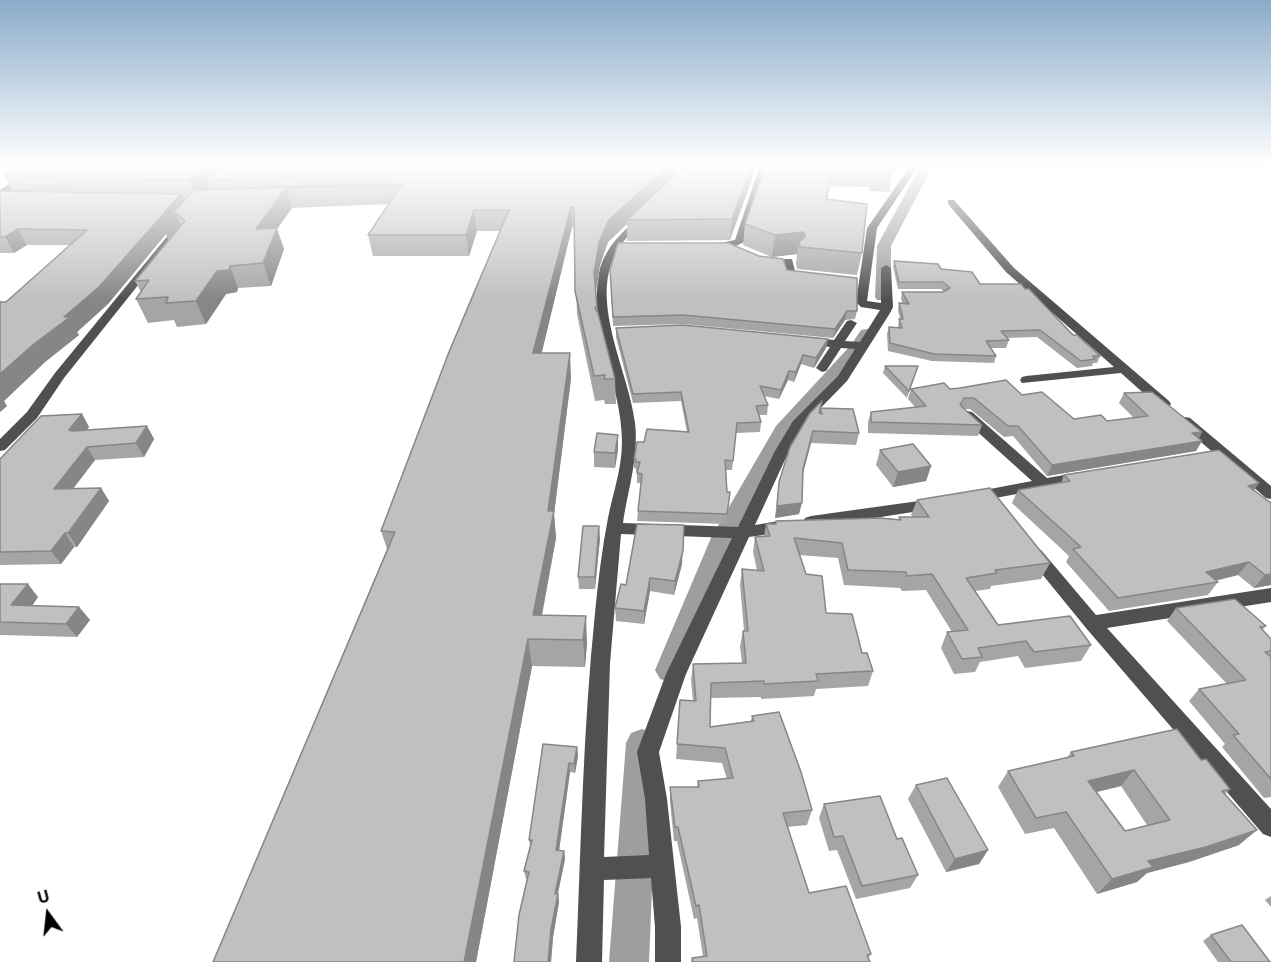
<!DOCTYPE html>
<style>
body{margin:0}
#map{position:relative;width:1271px;height:962px;overflow:hidden;background:#fff;font-family:"Open Sans",sans-serif}
canvas{display:block}
.north{position:absolute;left:18px;top:884px;width:60px;height:60px;-webkit-text-stroke:4px #fff;paint-order:stroke;rotate:345deg;font-size:16px;font-weight:700;line-height:24px;text-align:center;color:#000}
.north::after{content:'';display:block;margin:auto;width:21px;height:27px;background:#000;clip-path:polygon(50% 0,100% 100%,50% 72%,0 100%)}
</style>
<div id="map">
<canvas width="1271" height="962"></canvas>
<div class="north">U</div>
</div>
<script>
const c = document.querySelector('canvas').getContext('2d');
c.lineJoin = 'round';
function paint(path, color) { c.fillStyle = color; c.fill(path, 'evenodd'); }
function strokePath(path, color, width, dash) { c.strokeStyle = color; c.lineWidth = width; c.lineCap = dash ? 'butt' : 'round'; c.setLineDash(dash || []); c.stroke(path); }
paint(new Path2D(`
 M921,165H933L891,246V297L889,300H877L875,297L877,246Z
 M867,329L873,330L876,334L863,353L795,429L735,538L680,679L670,682L660,679L655,670L711,538L776,426L851,345L861,330Z
 M642,729L653,733L658,743L649,962H609L626,743L631,733Z`), '#9e9e9e');
paint(new Path2D(`
 M38,165H48L0,197V190Z
 M760,165H768L744,242L730,249H710V245L735,240Z
 M911,165H919L877,228L867,301L881,303V268L886,265L891,268L893,307L890,313L847,381L806,423L789,451L755,525L785,520L791,522L793,526L791,530L785,532L749,537L686,674L659,752L667,799L681,927V962H655V927L651,878L604,880L602,962H576C581,846 583,729 595,613C598,581 602,549 608,518C613,493 622,468 622,442C622,384 588,331 599,273C604,249 621,233 638,218H644V222C635,230 625,238 619,248C586,298 629,370 635,423C639,457 628,489 623,523L738,527L775,451L793,421L838,376L855,349L841,348L826,371L822,372L816,368L830,347L808,345L802,341L808,337L834,340L847,321L851,320L857,323L845,341L860,342L880,310L861,307L856,302L867,228ZM621,534L732,538L666,674L637,752L645,799L649,855L604,857L610,663Z
 M948,200H954L1014,268L1169,401L1171,404L1169,407H1159L1121,373L1022,383L1020,380L1022,377L1026,376L1114,367L1006,272L948,204Z
 M178,223L186,225L64,378L37,418L5,450L0,451V439L27,412L55,373Z
 M784,259H792L795,271L812,276L807,279L786,276Z
 M967,411L972,412L1047,478L1081,472L1088,477L1081,482L974,502L969,501L966,497L969,493L1032,481L962,418L960,415Z
 M1185,417L1190,418L1271,486V499L1266,498L1180,424L1178,421L1180,418Z
 M933,499L938,500L941,504L938,508L811,528L805,526L803,522L805,518L811,516Z
 M1035,548L1041,550L1096,615L1271,588V602L1107,628L1271,809V837L1263,834L1086,628L1029,558L1027,554L1029,550Z`), '#505050');
paint(new Path2D(`
 M757,165L730,240L627,241V224L608,242L600,265L596,291L597,311L615,379L616,404H605L604,400L595,401L577,314L574,228L572,227L541,353L571,378L554,514L556,538L542,616L587,643L585,667L532,666L476,962H213L387,549L381,531L500,231H477L469,256H373L368,235L389,204L292,208L277,229L284,249L271,286L238,288L237,292L226,294L206,324L177,327L174,320L148,323L136,299L141,292L135,281L169,241L166,234L108,304L77,332L79,335L45,362L4,401L7,406L0,412L6,302L69,245H27L14,253H0V191H12L4,176Z
 M766,165H898L897,171H893L889,192L869,191V187L830,186L827,200L862,253L857,275L797,269L796,264L797,254L772,257L743,245L745,224Z
 M894,261L941,269L980,284L1025,289L1073,335L1100,356L1097,363H1093L1092,366L1077,368L1037,337L1006,338L1009,340L1006,348H991L996,356L994,363L932,361L888,351L887,334L889,327L898,328L899,319H900L898,310L899,303L903,304L901,299L902,292H944L941,289H898L893,267Z
 M610,270H787L857,311L855,319L845,320L833,338L683,324L613,326Z
 M616,328L828,339L826,348L814,368L801,364L794,382L788,380L779,399L764,396L768,405L767,415H759L761,422L760,432L736,433L732,470H726L727,492H730L726,524L637,521L638,511L641,483H637V472H636V469L634,468V459L644,442L687,432L681,401L633,403L616,337Z
 M885,366H918L907,398L883,373Z
 M911,389H950L1022,395L1074,419L1107,421L1134,418L1119,403L1124,393L1202,432L1199,438L1196,451L1047,476L1013,436L1004,437L970,409H964L982,425L978,436L868,433V422L871,412L915,407L908,399Z
 M822,401L820,408L859,433L856,445L811,443L803,473L799,514L775,518L779,482Z
 M82,414L89,427L87,430L147,426L154,439L144,457L95,460L73,488H101L109,501L77,547H74L61,564L0,565V459Z
 M618,435V450L615,468L594,467V452Z
 M880,450L931,466L926,481L893,487L876,465Z
 M1064,475L1259,483L1254,490L1271,503V585L1254,588L1238,575L1215,581L1218,582L1208,595L1109,611L1066,562L1069,556L1012,503L1018,490L1061,483Z
 M917,500L1050,563L1041,579L991,586L990,589L975,591L998,625L1091,645L1081,661L1025,668L1018,656L980,662L975,672L954,674L941,648L947,632H952L926,590L902,591L900,588L844,585L838,558L799,555L806,574L826,613L862,653L873,671L868,686L816,689L814,696L761,699V697L711,698L710,727L751,721L752,716L812,810L807,825L787,827L809,893L871,954L868,958L870,962H691L692,958L703,956L697,918L694,919L677,841H674L670,802V787H697L698,781L727,779L722,763L676,759L680,700L693,701L691,680L693,664L742,663L740,646L743,631H744L740,584L742,569L757,570L753,552L755,537H764L766,524L899,519V517H913L911,515Z
 M600,538L595,589H579L578,577Z
 M682,564L674,595L650,591L644,624L616,621L615,608L626,585Z
 M0,584L38,597L32,606L79,607L90,620L77,637L0,635Z
 M1176,608L1266,626L1262,630L1271,639V797L1264,798L1222,747L1225,744L1189,701L1199,689L1227,684L1167,621Z
 M577,747L578,756L575,773L570,772L559,850L564,851L565,859L558,894L559,902L553,937L551,962H514L527,879H526L524,871L530,845L529,840Z
 M1071,752L1201,760L1230,789L1225,794L1239,845L1189,862L1147,873L1137,882L1097,894L1054,828L1025,834L998,787L1008,771L1067,758ZM1121,786L1147,825L1125,831L1097,792Z
 M916,785L988,850L979,864L946,872L908,799Z
 M824,804L918,875L910,888L856,899L837,850L829,851L819,818Z
 M1271,896V907L1265,900Z
 M1211,935L1270,962H1218L1203,941Z`), '#a5a5a5');
paint(new Path2D(`
 M210,165H242L207,180L210,189L196,200L189,180Z
 M669,165H688L627,220V224L608,242L600,265L595,295L594,273L599,243L608,221Z
 M752,165H757L730,240L732,219Z
 M286,188L292,208L277,229L284,249L271,286L263,263L256,229Z
 M181,194L187,209L176,213L184,233L171,246L166,234L108,304L77,332L79,335L45,362L4,401L7,406L0,412V374L64,317Z
 M571,207L572,227L536,377L533,353Z
 M474,210L477,231L469,256L466,235Z
 M18,229L27,245L14,253L5,237Z
 M804,232L801,247L799,242L797,254L772,257L775,235Z
 M230,266L238,288L237,292L226,294L206,324L196,301L217,271Z
 M847,311L845,320L833,338L835,329Z
 M828,339L826,348L814,368L816,358Z
 M570,353L571,378L554,514L556,538L537,639L533,615Z
 M803,355L801,364L794,382L796,372Z
 M789,371L788,380L779,399L781,390Z
 M82,414L89,427L77,443L69,430Z
 M147,426L154,439L144,457L136,443Z
 M813,431L811,443L801,481L803,469Z
 M1202,432L1196,442L1202,441L1196,451L1047,476L1052,465L1192,433Z
 M618,435V450L615,468V453Z
 M87,447L95,460L63,502L54,489Z
 M931,466L926,481L893,487L898,472Z
 M1259,483L1250,496L1248,486Z
 M101,488L109,501L77,547L68,533Z
 M802,503L799,514L775,518L777,506Z
 M684,525L682,564L674,595L675,581Z
 M599,526L600,538L595,589V577Z
 M65,533L74,547L61,564L51,551Z
 M1249,562L1238,575L1197,585L1206,572Z
 M1271,574V585L1254,588L1265,575Z
 M650,578V591L644,624V611Z
 M28,584L38,597L23,619L11,605Z
 M79,607L90,620L77,637L66,624Z
 M586,616L587,643L585,667L583,640Z
 M528,639L532,666L476,962H464Z
 M577,747L578,756L575,773L574,764Z
 M569,763L570,772L558,858L556,850Z
 M1134,770L1121,786L1076,797L1088,781Z
 M1257,830L1239,845L1189,862L1147,873L1137,882L1097,894L1112,879L1148,861Z
 M988,850L979,864L946,872L955,859Z
 M564,851L565,859L556,901L555,894Z
 M558,894L559,902L553,937L551,962H548L551,929Z`), '#868686');
const building = new Path2D(`
 M23,165H210L189,180L4,176Z
 M228,165H669L608,221L599,243L594,273L597,306L595,308L598,313L615,379H604L605,375L594,376L575,291L574,207H571L533,353H570L548,511H554L533,615L586,616L583,640L528,639L464,962H213L395,532L381,531L449,352L509,210H474L466,235H368L402,184L286,188L256,229L277,228L263,263L230,266L229,270L217,271L196,301L166,303L168,297L136,299L149,280L135,281L185,221L176,213L162,225L194,190L385,184L391,179L385,173L207,180Z
 M685,165H752L732,219L627,220Z
 M766,165H892L893,173L873,172L872,168L833,167L826,199L867,204L862,253L800,247L799,242L805,237L804,232L775,235L745,224Z
 M0,191L181,194L99,287L64,317H70L34,344L0,374V302H6L87,230L18,229L5,237H0Z
 M618,243H728L759,256L783,259L787,270L857,278V311H847L835,329L683,315L613,317L610,270Z
 M894,261L938,264L941,269L972,272L980,284H1021L1025,289H1029L1073,335H1077L1100,356H1093L1095,359L1081,361L1040,330L1001,331L1009,340L986,341L996,356L934,354L890,343L889,327L902,328L899,319H903L899,303L909,304L902,292H943L950,288L943,282H899Z
 M683,325L828,339L816,358L803,355L796,372L789,371L781,390L760,386L768,405L756,406L761,422L737,423L733,461L725,460L727,492H730L727,514L638,511L642,474L637,473L640,462H636V459H634L637,442H644L647,429L689,432L681,392L633,394L616,328Z
 M885,366H918L909,391Z
 M1006,380L1022,395L1042,392L1074,419L1101,415L1107,421L1148,416L1124,393L1152,392L1202,432L1192,433L1202,441L1052,465L1018,426H1008L974,398H964L960,405L982,425L871,422V412L926,406L911,389L944,383L950,389L960,388Z
 M822,401L819,413L822,414L820,408L853,409L859,433L813,431L803,469L802,503L777,506L779,482L790,447L810,413Z
 M82,414L69,430L72,431L147,426L136,443L87,447L54,489L101,488L68,533H65L51,551L0,552V459L41,416Z
 M597,433L618,435L615,453L594,452Z
 M913,444L931,466L898,472L880,450Z
 M1219,450L1259,483L1248,486L1271,503V574L1265,575L1249,562L1206,572L1218,582L1118,598L1073,549L1081,547L1018,490L1070,481L1064,475Z
 M990,488L1050,563L995,570L997,573L966,578L998,625L1070,616L1091,645L1034,652L1026,641L978,648L982,657L962,659L947,632L968,630L932,574L907,576L906,572L848,570L842,543L794,538L806,574L822,576L826,613L852,614L862,653H867L873,671L816,674L818,681L764,684V681L711,683L710,727L754,721L752,716L779,712L801,772L812,810L783,813L809,893L846,886L871,954L867,955L870,962H693L692,958L707,956L699,905L696,906L678,827H675L670,787H699L698,781L733,778L725,748L677,744L680,700L696,701L693,664L746,663L743,631H748L742,569L764,571L755,537L770,536L766,524H776V521L880,518L901,520L899,517H929L917,500Z
 M637,524L684,525L683,551L675,581L650,578L644,611L615,608L621,584L626,585Z
 M583,526H599L595,577H578Z
 M0,584H28L11,605L79,607L66,624L0,622Z
 M1235,599L1266,626L1260,627L1271,639V651L1265,652L1271,657V779L1233,735L1239,734L1199,689L1246,680L1176,608Z
 M1177,729L1201,760L1206,759L1230,789L1222,791L1257,830L1206,847L1148,861L1153,867L1112,879L1066,812L1036,818L1008,771L1074,756L1071,752ZM1134,770L1170,820L1125,831L1088,781Z
 M543,744L577,747L574,764L569,763L556,850L564,851L555,894H558L551,929L548,962H514L519,915L529,872L524,871L532,840H529Z
 M947,778L988,850L955,859L916,785Z
 M880,796L897,839L902,838L918,875L862,886L843,836L834,837L824,804Z
 M1242,925L1270,962H1231L1211,935Z`);
paint(building, '#c0c0c0');
strokePath(building, '#868686', 1.5);
const sky = c.createLinearGradient(0, 0, 0, 300);
sky.addColorStop(0, '#8aabca');
sky.addColorStop(0.55, '#fff');
sky.addColorStop(1, '#ffffff00');
c.fillStyle = sky;
c.fillRect(0, 0, 1271, 300);
</script>
